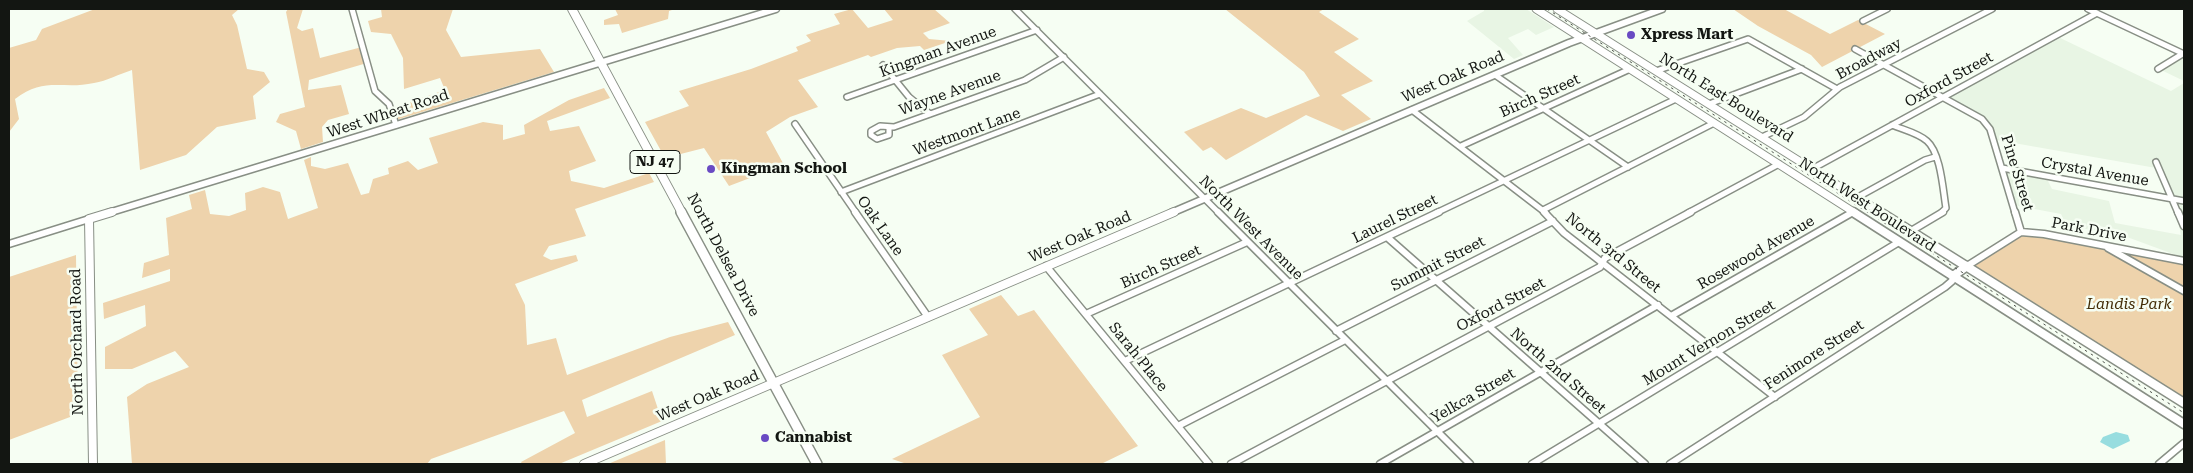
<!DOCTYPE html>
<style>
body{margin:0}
#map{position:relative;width:2193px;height:473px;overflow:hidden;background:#f6fef3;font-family:"Roboto Serif",serif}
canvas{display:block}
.frame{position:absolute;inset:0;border:10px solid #131612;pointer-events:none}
</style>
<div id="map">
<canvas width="2193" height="473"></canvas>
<div class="frame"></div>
</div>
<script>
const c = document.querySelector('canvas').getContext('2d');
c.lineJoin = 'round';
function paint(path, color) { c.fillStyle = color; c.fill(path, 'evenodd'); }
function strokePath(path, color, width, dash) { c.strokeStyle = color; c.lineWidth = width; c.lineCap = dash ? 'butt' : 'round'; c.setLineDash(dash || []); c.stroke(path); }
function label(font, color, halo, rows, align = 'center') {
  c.font = font + ' "Roboto Serif",serif'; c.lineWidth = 5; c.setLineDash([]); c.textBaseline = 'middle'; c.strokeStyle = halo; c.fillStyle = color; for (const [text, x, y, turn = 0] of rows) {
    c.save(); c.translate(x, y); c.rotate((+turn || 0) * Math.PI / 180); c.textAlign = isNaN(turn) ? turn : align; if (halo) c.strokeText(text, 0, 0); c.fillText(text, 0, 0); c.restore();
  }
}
paint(new Path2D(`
 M1484,9H1526L1554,27L1536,35L1528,29L1508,38L1523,55L1514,59L1467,21L1484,11Z
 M2056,36L2171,91L2184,83V258L2127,237L2066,225L2061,214L2013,205L2002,169L2046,177L2052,189L2109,201L2115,223L2181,235L2176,211L2156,168L1991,139L1984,121L1943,97Z
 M2184,54V81L2159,69Z`), '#e8f5e4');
paint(new Path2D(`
 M95,9H239L232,15L237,25L247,69L264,72L270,82L253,96L256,119L217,127L186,155L140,170L132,70C119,74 107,81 94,83C63,90 44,76 15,99L19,119L9,132V48L36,40L42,29Z
 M288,9H303L297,28L302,31L313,28L320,58L362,47L367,63L309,80L308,90L341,85L349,114L328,120L322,127L323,142L301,149L296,131L276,122L280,114L305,107L286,12Z
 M381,9H453L446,30L461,57L540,49L554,72L396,120L392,108L445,90L440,78L404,89L403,58L391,34L371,32L368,21L382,17Z
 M615,9H675L669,11L668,19L622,33L619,24L604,25V20L618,15Z
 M852,9L868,28L893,20L884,9H934L950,23L923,33L929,39L951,41L924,50L920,46L897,48L871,57L868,55L798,80L818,107L790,117L766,132L784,165L729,186L704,148L665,158L645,122L689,106L679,91L751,69L798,51L796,47L811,41L806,35L840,24L834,14Z
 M1225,9H1324L1319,12L1359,39L1334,52L1373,81L1341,95L1371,119L1343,131L1306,115L1226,160L1211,147L1203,151L1184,132L1241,108L1266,118L1320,96L1304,72Z
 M1733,9H1784L1830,34L1858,20L1885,34L1822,67L1811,55L1758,26Z
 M604,88L610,98L547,121L550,131L579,126L596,161L569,171L571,181L604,188L649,173L654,182L575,209L586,236L549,246L543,256L551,260L576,255L578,261L515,284L525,305L527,345L556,338L567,375L670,337L728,322L735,335L582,400L587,417L652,391L662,421L559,464H522L521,462L575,433L564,411L431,459L427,464H132L127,397L147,384L189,367L175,351L132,369H105V347L146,326L145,305L104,319L103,303L170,281V269L142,278L144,263L169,255L166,218L192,209L189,195L205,190L210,214L229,216L246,210L245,193L263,187L280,192L288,219L318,208L304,160L311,157V166L325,169L348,163L361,195L369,193L373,179L389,174L388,168L408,161L418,170L438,163L429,138L483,122L503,125V140L525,134L524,125L569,100Z
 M2020,229L2184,261V403L1967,266Z
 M76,255L78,414L9,440V277Z
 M1001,295L1018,316L1034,310L1138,446L1101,464H907L892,459L980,417L942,355L988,335L969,309Z
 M665,440L666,464H608Z`), '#eed3ac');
paint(new Path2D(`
 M2116,432L2128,435L2130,441L2113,449L2100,442L2103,437Z`), '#97dddf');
const minorFar1 = new Path2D(`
 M352,9L375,91L389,104L396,125
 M1015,9L1219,213
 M2088,9L2184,54
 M1863,21L1887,9
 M1855,49L1982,119L1990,129L2015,213
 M883,65L909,97L930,114
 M2158,69L2184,53
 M1656,71L1748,39L1837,89
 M1495,75L1628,167
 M847,97L1037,30
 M1709,104L1802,69
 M1412,110L1546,213
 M795,124L856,213
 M1892,125C1904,130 1918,133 1927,141C1941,153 1943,191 1946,208L1941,213
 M889,128V135L877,139L871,135V131L880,126L894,127L1025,80L1064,57
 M1762,137L1804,117L1840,87L1992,9
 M1461,146L1630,69
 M2156,162L2178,213
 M2002,168L2184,201
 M1812,169L2097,13
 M841,192L1100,94
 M1858,197L1925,160L1935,157
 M1543,210L1714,123
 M1436,213L1676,99
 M1688,213L1779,164
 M1851,213L1853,212`);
const minor = new Path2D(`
 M855,212L928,317
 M1218,212L1470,464
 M1544,212L1564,233L1775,397
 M2015,212L2021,232
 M2178,212L2184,226
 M1911,231L1943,212
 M1387,237L1645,464
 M9,244L89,219
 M2108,248L2184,291
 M1046,266L1209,464
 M1967,266L2021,232L2044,234L2184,261
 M1086,314L1247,242
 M1671,316L1853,212
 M1336,331L1553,221
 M1125,361L1439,212
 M1178,426L1345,340
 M1231,464L1600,267L1605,258L1691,212
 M1380,464L1658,305
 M1532,464L1899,242
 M1670,464L1945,287L1952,281L1953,276
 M2159,464L2184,443`);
const tertiaryFar1 = new Path2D(`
 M108,213L776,9
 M1171,213L1569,43L1662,9`);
const tertiary = new Path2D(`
 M93,464L89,219L112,212
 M584,464L1174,212`);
const secondaryFar1 = new Path2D(`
 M1536,9L1855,213
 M1557,9L1882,213`);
const secondary = new Path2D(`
 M1853,212L2184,424
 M1880,212L2184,403
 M1953,276L1967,266`);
const primaryFar1 = new Path2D(`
 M572,9L682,213`);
const primary = new Path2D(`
 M681,212L817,464`);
strokePath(minorFar1, '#888f85', 8);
strokePath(minor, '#888f85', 9);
strokePath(tertiaryFar1, '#888f85', 9);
strokePath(tertiary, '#888f85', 10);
strokePath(secondaryFar1, '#888f85', 9);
strokePath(secondary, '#888f85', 11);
strokePath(primaryFar1, '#888f85', 10);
strokePath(primary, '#888f85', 12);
strokePath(minorFar1, '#fff', 5);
strokePath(minor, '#fff', 6);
strokePath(tertiaryFar1, '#fff', 6);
strokePath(tertiary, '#fff', 8);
strokePath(secondaryFar1, '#fff', 7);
strokePath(secondary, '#fff', 8);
strokePath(primaryFar1, '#fff', 8);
strokePath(primary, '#fff', 9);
strokePath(new Path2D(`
 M1547,9L2184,413`), '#50544e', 1, [2.5, 4.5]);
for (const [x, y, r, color] of [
 [1631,35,5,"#694ac3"],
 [711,169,5,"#694ac3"],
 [765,438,5,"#694ac3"]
]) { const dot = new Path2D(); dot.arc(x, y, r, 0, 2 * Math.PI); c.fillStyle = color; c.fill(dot); strokePath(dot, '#f6fef3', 2); }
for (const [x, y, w] of [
 [655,162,50]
]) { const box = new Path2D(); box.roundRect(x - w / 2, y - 11.5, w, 23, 4); c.fillStyle = '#f6fef3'; c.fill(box); strokePath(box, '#131612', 1); }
label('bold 14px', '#131612', null, [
 ["NJ 47",655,162]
]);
label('bold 15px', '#131612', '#f6fef3', [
 ["Xpress Mart",1641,35],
 ["Kingman School",721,169],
 ["Cannabist",775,438]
], 'left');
label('15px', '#131612', '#f6fef3', [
 ["Kingman Avenue",938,52,-20],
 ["Broadway",1869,59,-28],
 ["West Oak Road",1453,77,-23],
 ["Oxford Street",1949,80,-29],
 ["Wayne Avenue",950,93,-20],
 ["Birch Street",1540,96,-24],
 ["North East Boulevard",1726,98,32],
 ["West Wheat Road",388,114,-18],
 ["Westmont Lane",967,132,-20],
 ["Crystal Avenue",2095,172,10],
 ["Pine Street",2017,173,73],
 ["North West Boulevard",1867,205,33],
 ["Laurel Street",1395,219,-26],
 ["Oak Lane",880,226,55],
 ["North West Avenue",1251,228,45],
 ["Park Drive",2089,230,11],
 ["West Oak Road",1080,237,-23],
 ["North 3rd Street",1613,253,39],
 ["Rosewood Avenue",1756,253,-30],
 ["North Delsea Drive",723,255,62],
 ["Summit Street",1438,264,-27],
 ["Birch Street",1161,267,-24],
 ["Oxford Street",1501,305,-28],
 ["North Orchard Road",77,342,-91],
 ["Mount Vernon Street",1709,343,-31],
 ["Fenimore Street",1814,355,-33],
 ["Sarah Place",1138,357,51],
 ["North 2nd Street",1558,371,41],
 ["West Oak Road",708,396,-23],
 ["Yelkca Street",1473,396,-30]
]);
label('italic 15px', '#432d07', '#f6fef3', [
 ["Landis Park",2129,305]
]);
</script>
